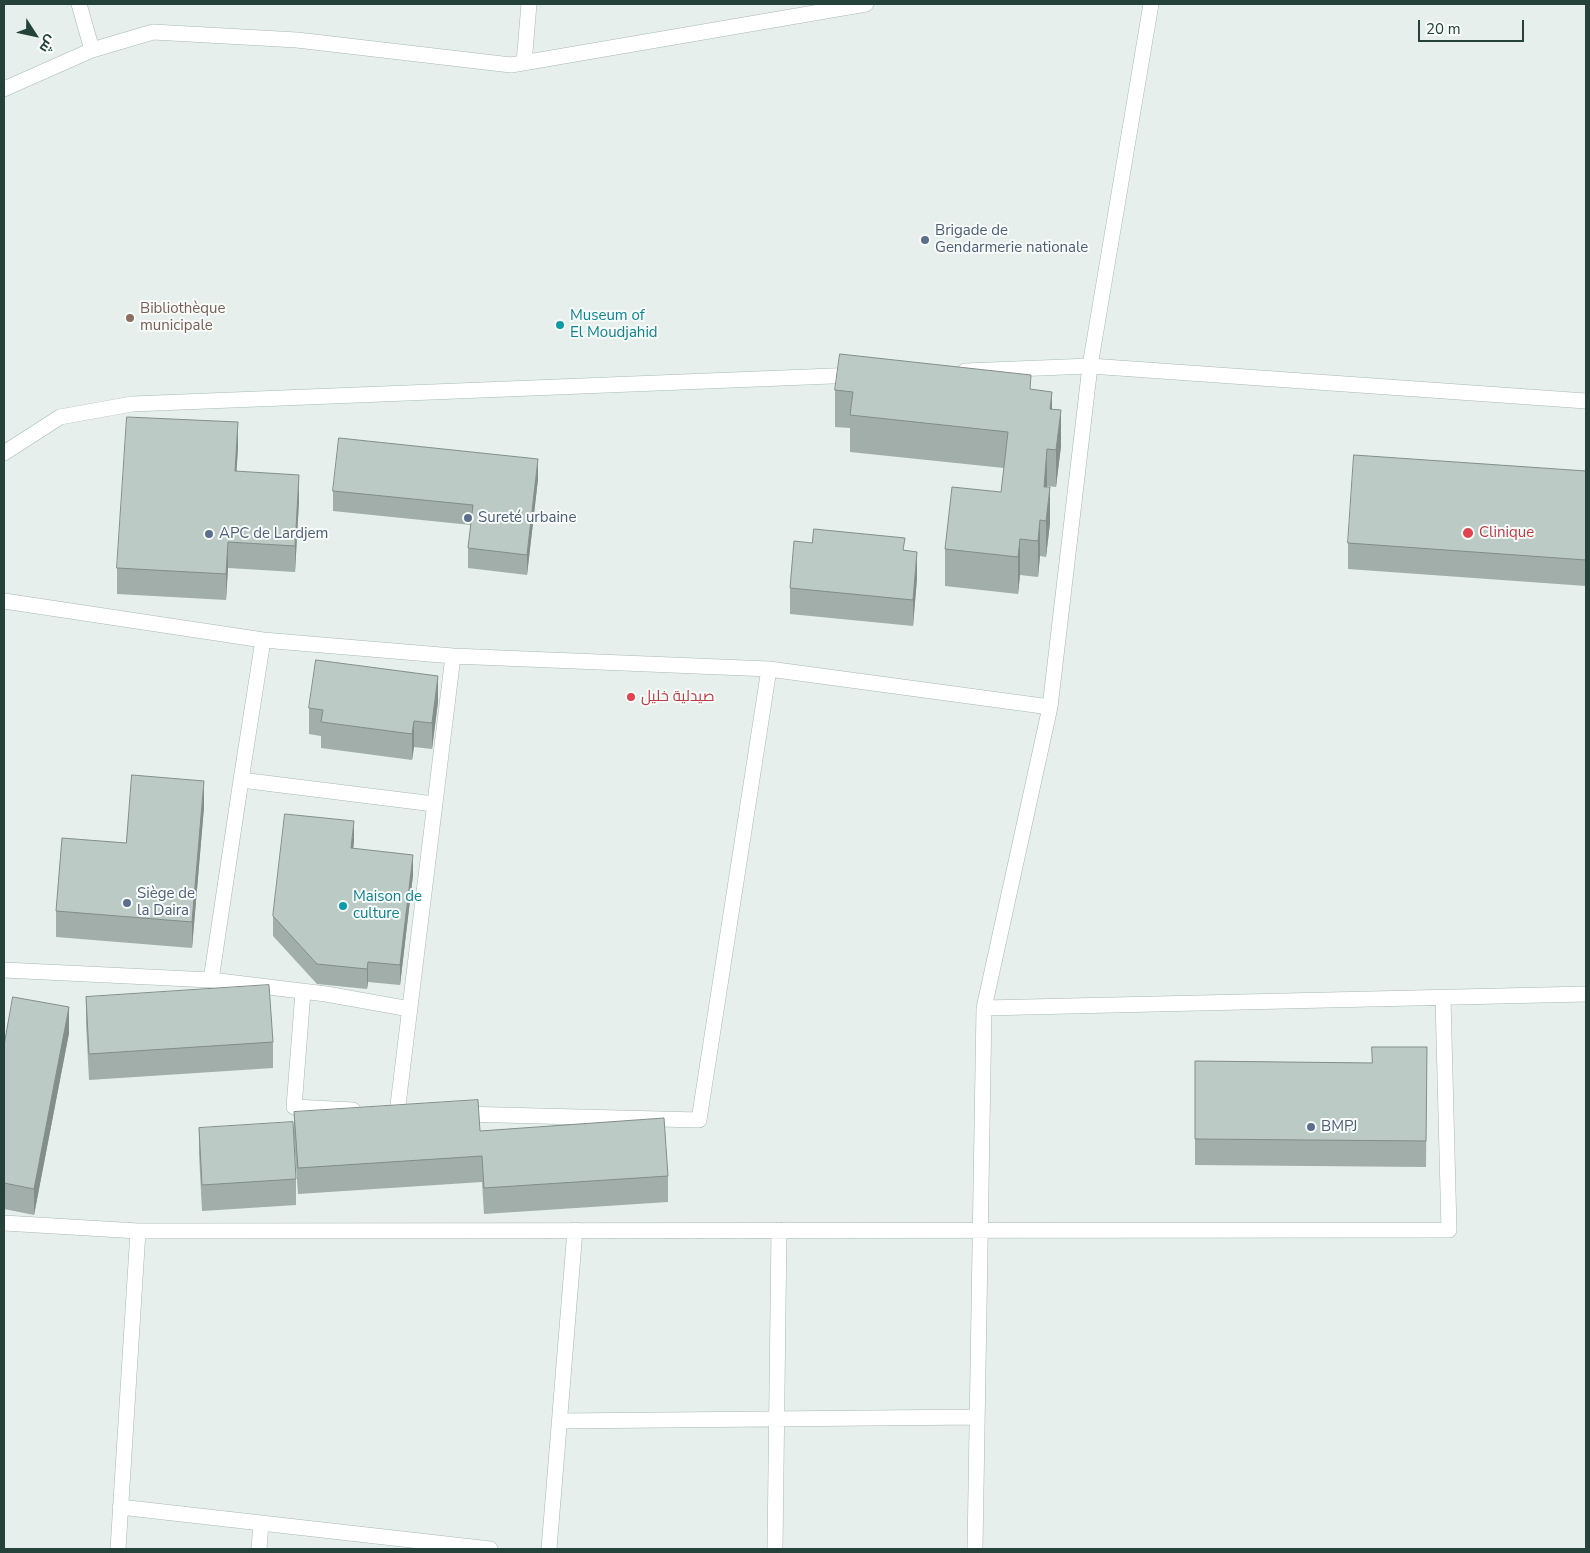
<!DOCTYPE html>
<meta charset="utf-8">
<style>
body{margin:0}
#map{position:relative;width:1590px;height:1553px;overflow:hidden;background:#e6efeb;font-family:"Nunito Sans",Cairo,sans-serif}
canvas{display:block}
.frame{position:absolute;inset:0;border:5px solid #24423a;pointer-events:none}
.north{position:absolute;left:10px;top:10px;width:50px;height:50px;-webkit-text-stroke:4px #f7fbf9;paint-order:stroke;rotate:125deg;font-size:14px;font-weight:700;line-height:20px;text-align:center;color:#24423a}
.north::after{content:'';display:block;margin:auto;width:18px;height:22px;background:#24423a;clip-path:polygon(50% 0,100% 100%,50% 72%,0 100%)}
.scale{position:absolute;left:1418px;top:20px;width:106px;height:22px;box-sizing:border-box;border:2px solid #24423a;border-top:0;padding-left:6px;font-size:15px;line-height:18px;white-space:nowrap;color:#24423a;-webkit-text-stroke:4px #f7fbf9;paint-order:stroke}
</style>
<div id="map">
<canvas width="1590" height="1553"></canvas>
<div class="frame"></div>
<div class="north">ش</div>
<div class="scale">20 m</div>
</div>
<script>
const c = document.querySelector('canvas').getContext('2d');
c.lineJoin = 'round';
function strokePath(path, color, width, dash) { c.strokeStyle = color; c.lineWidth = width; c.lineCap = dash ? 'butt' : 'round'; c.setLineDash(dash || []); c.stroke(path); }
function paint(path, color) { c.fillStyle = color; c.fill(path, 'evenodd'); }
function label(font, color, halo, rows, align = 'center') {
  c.font = font + ' "Nunito Sans",Cairo,sans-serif'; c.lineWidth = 4; c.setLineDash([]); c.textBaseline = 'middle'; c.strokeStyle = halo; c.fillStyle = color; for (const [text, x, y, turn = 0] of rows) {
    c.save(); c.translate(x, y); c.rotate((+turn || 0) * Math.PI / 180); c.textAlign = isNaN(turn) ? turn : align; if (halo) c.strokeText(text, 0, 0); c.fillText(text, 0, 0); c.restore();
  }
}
const minor = new Path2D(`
 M79,4L92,50
 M524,63L529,4
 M4,89L92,50L153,32L297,40L511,65L866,4
 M4,601L263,640L453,656L769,669L1050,707
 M241,780L263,640
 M4,970L211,980L241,780L434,804
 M211,980L326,994L410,1009
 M303,992L294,1107L353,1110
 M984,1008L1586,994
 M407,1113H397L453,656
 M460,1114L699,1120L769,669
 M4,1223L138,1231L1449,1230L1443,998
 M560,1421L977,1417
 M120,1507L490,1549
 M118,1549L138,1231
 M259,1549L261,1523
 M549,1549L575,1230
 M775,1549L779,1230
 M975,1549L984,1008L1050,707L1090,366L1586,401`);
const secondary = new Path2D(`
 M965,371L1090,366L1151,4
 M4,453L60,417L132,404L857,375`);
strokePath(minor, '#a8b8b2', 16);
strokePath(secondary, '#a4bbb3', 16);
strokePath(minor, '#fff', 15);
strokePath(secondary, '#fff', 15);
paint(new Path2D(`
 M835,390H1031L1052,409L1061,446L1056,487L1047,486L1050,523L1046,557L1040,556L1038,577L1020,575L1018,594L945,586V549L1001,492L1004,468L850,452V428L835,427Z
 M238,448L236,471L299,501L295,572L228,568L226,600L117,594V568Z
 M1586,471V586L1348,569V543Z
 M538,479L527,575L468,568V548L471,525L333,511V491Z
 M905,550L917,578L913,626L790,614V588Z
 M438,702L432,749L414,747L412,760L321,748V736L309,734V708Z
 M204,807L192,948L56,937V911L126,843Z
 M354,841L353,849L413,875L400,985L368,982L367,989L317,984L273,936V916Z
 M86,997L273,1042V1068L89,1080L86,1023Z
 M69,1033L34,1215L4,1209V1046Z
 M1427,1047L1426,1167L1195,1165V1061L1372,1063Z
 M294,1112L480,1131L668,1176V1202L484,1214L482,1182L298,1194L294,1138Z
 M199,1128L296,1179V1205L202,1211L199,1154Z`), '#a1aea9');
paint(new Path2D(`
 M1052,392V428L1050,409Z
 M1061,410V446L1056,487V450Z
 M238,422V448L235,497V471Z
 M1047,449V486L1044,523V487Z
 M538,459V479L527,575V555Z
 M299,475V501L295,572V546Z
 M1050,487V523L1046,557V521Z
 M1040,520V556L1038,577V541Z
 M1020,539V575L1018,594V557Z
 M228,542V568L226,600V574Z
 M917,552V578L913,626V600Z
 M438,676V702L432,749V723Z
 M414,721V747L412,760V734Z
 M204,781V807L192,948V922Z
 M354,821V841L351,868V848Z
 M413,855V875L400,985V965Z
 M368,962V982L367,989V969Z
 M69,1007V1033L34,1215V1189Z`), '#838d89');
const building = new Path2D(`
 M840,354L1031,375L1030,389L1052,392L1050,409L1061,410L1056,450L1047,449L1044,487H1050L1046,521L1040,520L1038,541L1020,539L1018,557L945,549L952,487L1001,492L1008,432L850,415L853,392L835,390Z
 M127,417L238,422L235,471L299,475L295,546L228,542L226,574L117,568Z
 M339,438L538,459L527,555L468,548L473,505L333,491Z
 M1354,455L1586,471V560L1348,543Z
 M814,529L905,538L903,550L917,552L913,600L790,588L794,541L812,543Z
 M316,660L438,676L432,723L414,721L412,734L321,722L323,710L309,708Z
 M132,775L204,781L192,922L56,911L62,838L126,843Z
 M285,814L354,821L351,848L413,855L400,965L368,962L367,969L317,964L273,916Z
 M269,985L273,1042L89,1054L86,997Z
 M13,997L69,1007L34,1189L4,1183V1046Z
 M1372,1047H1427L1426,1141L1195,1139V1061L1372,1063Z
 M478,1100L480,1131L664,1118L668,1176L484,1188L482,1156L298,1168L294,1112Z
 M293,1122L296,1179L202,1185L199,1128Z`);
paint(building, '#bbcac4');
strokePath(building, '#838d89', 1);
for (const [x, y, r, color] of [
 [925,240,5,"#5c6f8a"],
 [130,318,5,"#8d6e63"],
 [560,325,5,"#0f9aa8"],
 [468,518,5,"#5c6f8a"],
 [1468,533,6,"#e0444e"],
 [209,534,5,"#5c6f8a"],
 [631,697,5,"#e0444e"],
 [127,903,5,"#5c6f8a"],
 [343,906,5,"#0f9aa8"],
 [1311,1127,5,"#5c6f8a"]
]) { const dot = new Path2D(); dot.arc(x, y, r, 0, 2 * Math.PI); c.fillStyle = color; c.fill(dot); strokePath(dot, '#f7fbf9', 2); }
label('15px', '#4e5e75', '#f7fbf9', [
 ["Brigade de",935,231],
 ["Gendarmerie nationale",935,248],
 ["Sureté urbaine",478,518],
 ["APC de Lardjem",219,534],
 ["Siège de",137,894],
 ["la Daira",137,911],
 ["BMPJ",1321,1127]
], 'left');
label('15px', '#785e54', '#f7fbf9', [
 ["Bibliothèque",140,309],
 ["municipale",140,326]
], 'left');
label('15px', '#0d838f', '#f7fbf9', [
 ["Museum of",570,316],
 ["El Moudjahid",570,333],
 ["Maison de",353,897],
 ["culture",353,914]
], 'left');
label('15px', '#be3a42', '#f7fbf9', [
 ["Clinique",1479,533],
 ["صيدلية خليل",641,697]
], 'left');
</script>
